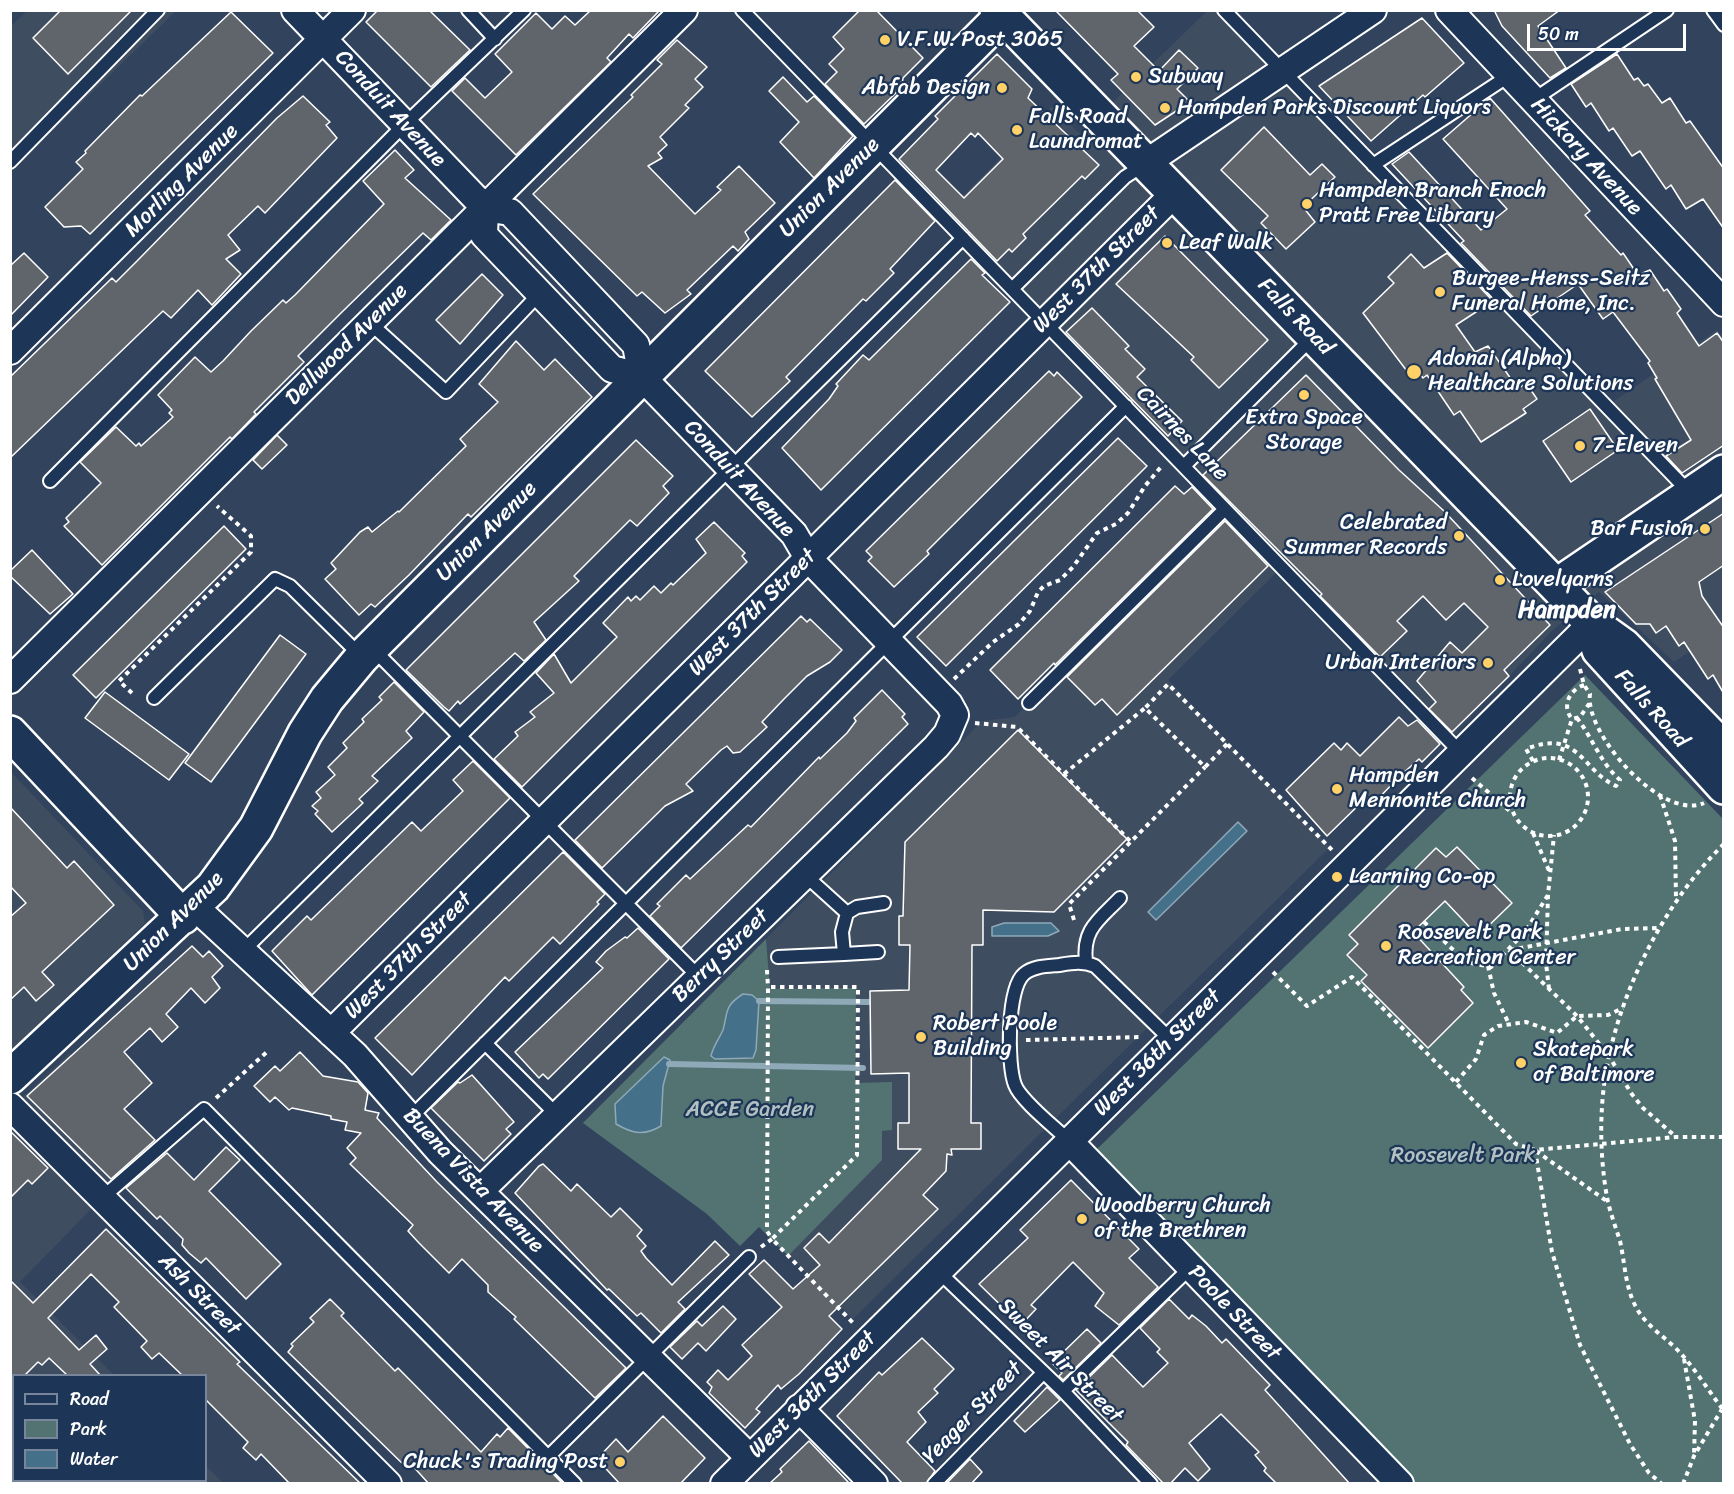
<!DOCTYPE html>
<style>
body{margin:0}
#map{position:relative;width:1734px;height:1494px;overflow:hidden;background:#31435d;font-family:Sriracha,sans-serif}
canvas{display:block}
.frame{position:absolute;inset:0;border:12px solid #fff;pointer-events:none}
.legend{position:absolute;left:12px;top:1374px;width:195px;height:108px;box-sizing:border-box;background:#1d3557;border:2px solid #77869a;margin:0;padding:8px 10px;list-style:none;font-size:18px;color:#fff}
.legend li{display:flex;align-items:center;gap:12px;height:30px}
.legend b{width:30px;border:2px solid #77869a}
.scale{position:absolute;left:1527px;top:24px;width:159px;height:27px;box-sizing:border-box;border:3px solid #fff;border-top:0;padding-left:8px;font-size:18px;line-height:21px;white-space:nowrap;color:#fff;-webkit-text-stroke:4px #1d3557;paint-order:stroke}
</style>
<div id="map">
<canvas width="1734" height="1494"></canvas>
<div class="frame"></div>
<ul class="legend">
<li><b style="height:8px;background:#1d3557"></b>Road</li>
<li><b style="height:16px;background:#527372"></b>Park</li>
<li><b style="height:16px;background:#45708a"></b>Water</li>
</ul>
<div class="scale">50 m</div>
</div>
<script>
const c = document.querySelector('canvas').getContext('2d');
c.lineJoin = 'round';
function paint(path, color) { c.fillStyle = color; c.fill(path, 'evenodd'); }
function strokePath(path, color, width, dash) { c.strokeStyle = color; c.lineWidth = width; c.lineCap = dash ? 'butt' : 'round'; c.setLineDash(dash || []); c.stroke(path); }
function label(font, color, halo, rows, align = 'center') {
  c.font = font + ' Sriracha,sans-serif'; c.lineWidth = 4.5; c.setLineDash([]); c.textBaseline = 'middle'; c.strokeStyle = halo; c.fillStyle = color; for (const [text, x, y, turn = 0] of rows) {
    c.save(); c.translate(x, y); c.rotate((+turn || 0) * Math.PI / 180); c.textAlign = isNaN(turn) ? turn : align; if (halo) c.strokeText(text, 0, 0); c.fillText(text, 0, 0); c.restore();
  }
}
paint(new Path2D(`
 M27,11H176L11,171L10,27Z
 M1207,11H1230L1607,406L1717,330L1723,337V629L1674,662L1599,592L1555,628L1452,736L1284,565L1168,680L1330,847L853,1319L759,1227L740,1246L707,1214L583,1123L982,721L1015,717L1216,512L1126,406L938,221L1052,106L1080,134Z
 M11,772L143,911L145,923L11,1050Z
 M70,1053L163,1149L102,1198L20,1282L114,1375L14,1376L13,1441L11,1439V1108Z
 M206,1466L223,1483L64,1484L60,1481L206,1480Z`), '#3f4d61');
paint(new Path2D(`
 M1585,675L1723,819V1483H1415L1096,1150Z
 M766,939L770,989L856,988L855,1083L892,1082V1130L882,1131V1160L788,1256L759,1227L740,1246L707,1214L583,1123Z`), '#527372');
const water = new Path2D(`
 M1238,822L1247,831L1156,920L1148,912Z
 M1004,923H1051L1059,931L1048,936H992V927Z
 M743,994L752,995L759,1001L756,1050L753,1058L715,1059L711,1056C713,1046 719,1039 723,1030C728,1012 724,1006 743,994Z
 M664,1057L670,1060L663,1086L661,1126C644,1136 633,1134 616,1124L615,1104Z`);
paint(water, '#45708a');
strokePath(water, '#8fa9b9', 1.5);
strokePath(new Path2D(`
 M759,1001L870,1002
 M669,1064L863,1068`), '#8fa9b9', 6);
const building = new Path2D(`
 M61,10H132L68,74L33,38Z
 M378,10H429L470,50L431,87L366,22Z
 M591,10H660L633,38L629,34L607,58L611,62L516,155L452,91L465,78L485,98L512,72L495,54L536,13L552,29L565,16L575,25Z
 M860,10H876L923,58L903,78L902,87L864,124L825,84L837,72L829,64L844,49L833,37Z
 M1055,10H1137L1154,27L1134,46L1159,71L1179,50L1198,68L1177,89L1190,102L1155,125L1111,80L1118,74Z
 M1494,10H1560L1538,26L1566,68L1550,78L1502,26Z
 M231,12L273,53L90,234L81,226L64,227L45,207L83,169L76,162L86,153L85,151L140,95L142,96Z
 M1422,18L1464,63L1425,97L1423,95L1371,141L1319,86Z
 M677,40L707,67L695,79L703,87L685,105L689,108L660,137L667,145L658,153L662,158L648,166L695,214L721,190L717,187L739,166L775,203L745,232L749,239L738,251L733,246L687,290L691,294L665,313L642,292L637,296L533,194L633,97L631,95L662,64L657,60Z
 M997,54L1032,89L1028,98L1099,165L1085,179L1082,176L1023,234L1026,238L1012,252L1009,249L997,261L899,159L938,119L935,116ZM971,133L975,137L978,133L1003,159L964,198L936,170Z
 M1617,54L1634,80L1638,78L1644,86L1648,84L1662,103L1670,98L1686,123L1690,121L1724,169V229L1703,199L1686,209L1671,185L1666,189L1640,151L1632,156L1613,128L1609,131L1591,103L1586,107L1571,84Z
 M783,77L807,102L814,96L853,136L814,178L780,142L799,122L769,91Z
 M303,96L330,122L326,125L337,138L265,213L258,206L228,235L240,250L226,259L241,274L212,305L198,290L171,318L163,311L10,458V377L112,278L116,282L137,261L277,118Z
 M1490,98L1590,211L1585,215L1621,255L1623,253L1638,275L1650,270L1664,291L1667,289L1681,309L1677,313L1699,346L1717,333L1724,343V445L1682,473L1666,456L1691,440L1655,379L1657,378L1648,363L1650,361L1613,312L1603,319L1578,284L1531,316L1461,243L1464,241L1392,164L1409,152L1481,230L1507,209L1443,139Z
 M1264,127L1310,175L1322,164L1335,177L1303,207L1315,222L1286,249L1261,223L1268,216L1221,170Z
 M395,150L414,170L405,178L451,220L431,240L423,233L341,313L298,356L304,362L254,412L256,414L232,439L230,437L102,565L64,526L69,522L66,518L101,483L80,462L116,427L136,446L139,443L141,446L173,417L169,413L172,410L158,395L195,357L211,372L223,361L251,331L283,300L286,303L295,295L384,204L363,181Z
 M895,180L935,221L890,269L894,273L866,301L863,299L786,377L790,381L752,417L705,371Z
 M1165,236L1268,340L1219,388L1191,360L1194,357L1116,284Z
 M24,253L48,277L10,316V266Z
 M1447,253L1493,301L1456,325L1475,352L1488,346L1518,389L1526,383L1537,399L1523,409L1526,413L1481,442L1460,411L1454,415L1427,375L1423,378L1420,374L1413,379L1363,313L1394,283L1388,277L1411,254L1424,268Z
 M971,259L985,273L982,275L1010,302L821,490L782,448L829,399L838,386L836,384L863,355L869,360Z
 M482,274L503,295L460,344L436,320Z
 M1092,308L1129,346L1125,349L1145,369L1137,377L1182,421L1168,436L1066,332Z
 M516,341L544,370L555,359L592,397L471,517L468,514L409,575L375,607L371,604L359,615L325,579L336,569L331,563L360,532L368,527L372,532L398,511L399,512L466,446L460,439L498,402L479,384Z
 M1049,371L1054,376L1057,372L1082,397L945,533L927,551L929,554L894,587L868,561L872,557L866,551Z
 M1306,375L1399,470L1444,511L1550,625L1504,670L1509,676L1452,732L1429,709L1436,702L1417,681L1450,642L1462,653L1488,627L1464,603L1446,620L1423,596L1397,621L1407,631L1380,657L1320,596L1322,594L1203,475Z
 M1590,409L1618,450L1571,482L1543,441Z
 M277,435L287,445L262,469L253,460Z
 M1118,438L1147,466L946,666L917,637Z
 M636,440L673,476L663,486L669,493L637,526L630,520L574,576L579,581L534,622L546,640L524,661L515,653L460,704L458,701L449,711L444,707L406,670Z
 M1175,486L1184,494L1192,487L1213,509L1055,665L1054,663L1018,699L990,670Z
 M1724,513V565L1699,582L1702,596L1724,628V694L1713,675L1708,679L1684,642L1679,646L1666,626L1656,633L1650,624H1636L1605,592Z
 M1225,521L1268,566L1117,715L1102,699L1095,705L1067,677Z
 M714,522L745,553L742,556L747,562L522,787L494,759L518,736L515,732L535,717L530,712L554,693L536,673L554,654L571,683L617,637L603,623L628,597L631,601L636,596L640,600L654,586L661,593L671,583L673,585L706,553L696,539Z
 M224,526L246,549L96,698L73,675Z
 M32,550L73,594L50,614L10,576V571Z
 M801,616L807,622L810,619L842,650L830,662L807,676L784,699L762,722L767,727L740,752L733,753L727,746L721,750L686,784L693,791L665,806L602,868L575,840Z
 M280,635L306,654L211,782L185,763Z
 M394,682L424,712L406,731L412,738L372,776L378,781L359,799L363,803L332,832L315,814L318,811L312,806L321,798L316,792L335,775L328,767L347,748L343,743L364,722L362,719L382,700L379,697Z
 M882,690L905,714L902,717L908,724L681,948L650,916L660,906L657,904L686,875L690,879L748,825L751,827L819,757L820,759L847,733L856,721L854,718Z
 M105,692L189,754L169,780L85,718Z
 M1399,717L1408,726L1417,720L1440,744L1422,762L1419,759L1400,776L1373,804L1367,797L1327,836L1286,790L1334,743L1341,750L1347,743L1360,756Z
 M1018,730L1127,839L1054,912L983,910V945H972L971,1123H981V1149H951L952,1155L947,1154L946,1171L923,1195L938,1209L829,1316L842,1329L799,1374L781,1389L778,1385L756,1409L760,1412L745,1428L709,1393L712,1387L707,1382L718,1370L728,1380L752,1356L742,1345L782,1307L749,1274L764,1260L793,1289L820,1265L804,1248L819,1233L829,1243L921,1149H898V1123H909V1073L871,1074L870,991L909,990L910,945H899V916H903L905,842Z
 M473,761L510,798L312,995L272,951L307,916L311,920L412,822L421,831L463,791L453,780Z
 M10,807L67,868L74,861L114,905L42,972L54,985L36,1001L24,987L10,1000V917L26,903L10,886Z
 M1457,847L1512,903L1478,936L1445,901L1413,932L1464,987L1461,990L1473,1003L1428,1048L1361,981L1367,975L1347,955L1358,944L1349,935L1436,848L1446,857Z
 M563,852L605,894L597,902L599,904L560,944L553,937L509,981L505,977L412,1075L375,1038Z
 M638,928L669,959L548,1079L543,1074L539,1078L515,1052L603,968L596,962L606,951L625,937L627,938Z
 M192,946L203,957L209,951L223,966L212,977L220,988L205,1003L191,988L166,1014L178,1027L162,1042L150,1028L124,1052L152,1083L124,1109L155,1140L111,1179L27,1096Z
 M300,1052L323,1076L358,1082L368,1093L365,1110L379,1113L377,1118L437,1182L626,1368L595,1398L514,1319L516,1317L488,1292V1285L462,1259L449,1273L419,1243L408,1231L413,1225L350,1164L356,1158L347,1148L361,1133L345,1130L347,1122L331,1119V1116L292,1108L289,1110L275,1097L270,1102L254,1086L275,1066L280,1071Z
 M472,1075L514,1122L506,1129L511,1134L484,1161L431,1108L458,1082L460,1083Z
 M10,1131L48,1168L32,1184L28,1180L10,1198Z
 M226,1147L240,1160L209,1191L281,1264L246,1299L206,1258L201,1263L189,1253L182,1245L183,1239L160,1216L157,1219L126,1188L167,1153L194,1180Z
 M543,1164L571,1191L577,1184L611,1217L620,1208L642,1230L637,1236L646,1246L641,1251L646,1258L672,1285L715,1241L729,1255L678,1302L685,1309L661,1333L641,1313L637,1316L609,1289L607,1290L515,1193L539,1166Z
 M1071,1180L1139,1249L1129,1258L1158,1287L1119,1325L1095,1306L1104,1293L1073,1262L1031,1305L1036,1309L1021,1325L979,1284L1028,1238L1020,1230Z
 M106,1229L240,1362L237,1364L361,1484H290L261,1454L256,1460L243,1448L248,1442L206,1400V1376H183L159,1353L152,1359L141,1347L147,1341L114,1307L119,1302L91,1274L48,1318L79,1350L96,1335L107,1349L90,1364L101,1376H68L49,1358L42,1365L38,1362L24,1376H10V1280L33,1303Z
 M330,1299L344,1313L341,1316L395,1371L398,1368L481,1452L497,1434L500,1437L508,1428L563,1484H429L411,1464L407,1468L288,1352L293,1346L291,1344L314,1322L310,1318Z
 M1169,1299L1189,1319L1192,1315L1206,1326L1222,1343L1226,1339L1270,1385L1265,1390L1350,1484H1277L1264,1471L1266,1468L1255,1455L1259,1452L1221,1414L1189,1443L1210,1469L1198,1481L1185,1468L1170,1484H1164L1126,1445L1128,1442L1076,1390L1112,1355L1143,1387L1168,1363L1157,1352L1160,1349L1140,1328Z
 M723,1306L736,1319L706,1351L698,1343L682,1359L670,1347L697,1321L702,1326Z
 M1087,1329L1101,1343L1063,1380L1059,1376L1062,1373L1052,1363Z
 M922,1338L954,1369L934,1389L938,1393L918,1412L926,1422L907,1442L935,1471L926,1484H903L837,1416L879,1372L882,1375Z
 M1047,1387L1060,1400L1025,1432L1014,1421Z
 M663,1416L705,1458L680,1484H620L597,1459L616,1439L628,1452Z
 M809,1441L850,1484H769L782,1472L780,1469Z
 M970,1459L982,1472L971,1484H946Z`);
paint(building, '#60656b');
strokePath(building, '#fff', 1.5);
const lane = new Path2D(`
 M468,10L495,39
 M742,10L1461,753
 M1224,10L1690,493
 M1713,10L1724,25
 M1533,100L1667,10
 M10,162L158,10
 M1373,165L1510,75
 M1012,289L1125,177L1145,164
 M370,323L446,392L540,293
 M1184,466L1313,337
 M50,481L404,125L524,10
 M372,648L699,977
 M154,698L275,579L290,586L362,657
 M1029,703L1225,509
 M847,913L857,907L884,903
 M243,951L963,238
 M844,954L878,952
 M778,957L844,954L842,932L847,913L805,875
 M1086,962C1082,929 1099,920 1120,898
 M485,1043L558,1116
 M411,1117L1126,406
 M1069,1141C1056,1128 1021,1101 1015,1085C1007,1065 1007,988 1024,974C1033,966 1048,966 1059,965C1072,963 1083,961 1095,966L1171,1040
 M102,1198L204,1109L575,1484
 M938,1271L1063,1391L1151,1484
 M1063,1391L1190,1268
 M549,1456L749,1257
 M934,1484L1043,1373`);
const street = new Path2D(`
 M295,10L485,208L510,212L636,345L642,377
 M1449,10L1724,303
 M1146,163L1373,10
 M10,351L352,10
 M10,680L684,10
 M195,907L355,1055L440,1152L750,1458
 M331,1033L1175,193
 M10,1106L388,1484
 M1069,1141L1400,1484
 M480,1191L936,747L947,734L955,715L949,704L808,558L794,534L642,377L612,369L484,235L485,208
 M799,1408L874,1484
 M724,1484L1592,623`);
const secondary = new Path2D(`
 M997,10L1592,623L1624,646L1724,749
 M1556,586L1724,472
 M1593,631L1599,650L1724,787
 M10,733L183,917
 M10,1077L213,887L256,828L305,733L327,699L362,657L1002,16
 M10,1456L14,1459
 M40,1480L44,1484`);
strokePath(lane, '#fff', 16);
strokePath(street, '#fff', 30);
strokePath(secondary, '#fff', 38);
strokePath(new Path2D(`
 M1580,669L1584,685L1590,694C1584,733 1662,822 1704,803
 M954,679L993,642L1019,624L1030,611L1038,592L1044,586L1060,580L1073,567L1097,533L1116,524L1128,513L1145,486L1161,467
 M1584,685C1570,690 1561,705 1572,719L1580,717L1589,704
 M132,693L119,681L251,552V536L217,506
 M975,723L1017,727L1130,841
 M1227,744L1205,767L1145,708L1168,684L1332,850
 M1510 797a39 39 0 1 1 78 0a39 39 0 1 1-78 0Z
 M1559,760L1572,719
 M1533,761L1526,749C1579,728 1581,770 1616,786L1620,780C1601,764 1592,737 1577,718
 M1064,774L1145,708
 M1472,778L1512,813
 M1660,795L1675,841L1676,899
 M1533,833L1550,873
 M1724,844C1658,908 1607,1015 1602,1107C1600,1137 1602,1173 1608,1202C1611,1215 1616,1228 1620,1241C1625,1263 1625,1287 1636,1307C1646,1327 1669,1339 1683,1356C1698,1373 1710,1393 1724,1411
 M1074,920L1069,904L1205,767
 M1424,922L1466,962L1491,967L1525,932L1548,895
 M1509,950L1577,1016L1609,1056L1631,1093L1643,1108L1675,1136
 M1510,950L1622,929L1659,928
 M1488,966L1494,993L1509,1024
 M767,970L768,987
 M1273,972L1307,1006L1352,977L1516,1144L1535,1150L1676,1137H1724
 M1549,989L1546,963L1548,895L1554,835
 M1026,1040L1141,1037
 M1456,1082L1476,1059L1484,1035L1498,1026L1526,1022L1557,1033L1577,1016L1608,1015L1623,1008
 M216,1098L269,1050
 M1535,1150L1552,1252L1580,1345L1630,1444L1649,1473L1662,1484
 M1536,1151L1608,1202
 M761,1247L772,1239L767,1231L768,987H858L857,1155L772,1239L854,1324
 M1684,1359L1695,1421L1694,1456
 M1683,1484L1694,1456L1722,1409`), '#fff', 4, [4.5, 4.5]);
strokePath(lane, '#1d3557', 12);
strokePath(street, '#1d3557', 26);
strokePath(secondary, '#1d3557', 33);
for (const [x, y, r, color] of [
 [885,40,6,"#ffd166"],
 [1136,77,6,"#ffd166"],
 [1002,88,6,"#ffd166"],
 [1165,108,6,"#ffd166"],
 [1017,130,6,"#ffd166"],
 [1307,204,6,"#ffd166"],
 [1167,243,6,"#ffd166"],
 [1440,292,6,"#ffd166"],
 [1414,372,8,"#ffd166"],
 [1304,395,6,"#ffd166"],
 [1580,446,6,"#ffd166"],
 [1705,529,6,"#ffd166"],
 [1459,536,6,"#ffd166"],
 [1500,580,6,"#ffd166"],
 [1488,663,6,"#ffd166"],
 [1337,789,6,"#ffd166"],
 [1337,877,6,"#ffd166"],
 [1386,946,6,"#ffd166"],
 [921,1037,6,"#ffd166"],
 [1521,1063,6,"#ffd166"],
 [1082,1219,6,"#ffd166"],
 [620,1462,6,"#ffd166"]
]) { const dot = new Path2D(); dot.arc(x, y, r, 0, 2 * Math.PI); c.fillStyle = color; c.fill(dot); strokePath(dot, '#1d3557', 2); }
label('22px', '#fff', '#1d3557', [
 ["V.F.W. Post 3065",897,40],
 ["Subway",1148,77],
 ["Abfab Design",990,88,"right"],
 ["Hampden Parks Discount Liquors",1177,108],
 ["Falls Road",1029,117],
 ["Laundromat",1029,142],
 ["Hampden Branch Enoch",1319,191],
 ["Pratt Free Library",1319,216],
 ["Leaf Walk",1179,243],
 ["Burgee-Henss-Seitz",1452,279],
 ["Funeral Home, Inc.",1452,304],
 ["Adonai (Alpha)",1428,359],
 ["Healthcare Solutions",1428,384],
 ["Extra Space",1304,418,"center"],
 ["Storage",1304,443,"center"],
 ["7-Eleven",1592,446],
 ["Celebrated",1447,523,"right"],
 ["Summer Records",1447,548,"right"],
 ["Bar Fusion",1693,529,"right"],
 ["Lovelyarns",1512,580],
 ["Urban Interiors",1476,663,"right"],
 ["Hampden",1349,776],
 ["Mennonite Church",1349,801],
 ["Learning Co-op",1349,877],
 ["Roosevelt Park",1398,933],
 ["Recreation Center",1398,958],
 ["Robert Poole",933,1024],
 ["Building",933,1049],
 ["Skatepark",1533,1050],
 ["of Baltimore",1533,1075],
 ["Woodberry Church",1094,1206],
 ["of the Brethren",1094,1231],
 ["Chuck's Trading Post",608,1462,"right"]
], 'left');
label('22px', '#fff', '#1d3557', [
 ["Conduit Avenue",390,109,47],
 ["Hickory Avenue",1586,157,47],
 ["Morling Avenue",182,181,-45],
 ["Union Avenue",830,188,-45],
 ["West 37th Street",1097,270,-45],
 ["Falls Road",1295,317,46],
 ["Dellwood Avenue",347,345,-45],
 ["Cairnes Lane",1182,434,46],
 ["Conduit Avenue",739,479,47],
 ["Union Avenue",487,532,-45],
 ["West 37th Street",753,613,-45],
 ["Falls Road",1651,709,48],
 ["Union Avenue",174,922,-45],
 ["West 37th Street",409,956,-45],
 ["Berry Street",721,956,-44],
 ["West 36th Street",1158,1053,-45],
 ["Buena Vista Avenue",473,1181,46],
 ["Ash Street",199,1295,45],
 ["Poole Street",1234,1313,46],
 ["Sweet Air Street",1060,1361,45],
 ["West 36th Street",813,1395,-45],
 ["Yeager Street",973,1413,-46]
]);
label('22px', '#b1c0c0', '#1d3557', [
 ["ACCE Garden",750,1110],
 ["Roosevelt Park",1463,1156]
]);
label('bold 24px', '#fff', '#1d3557', [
 ["Hampden",1567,611]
]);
</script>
